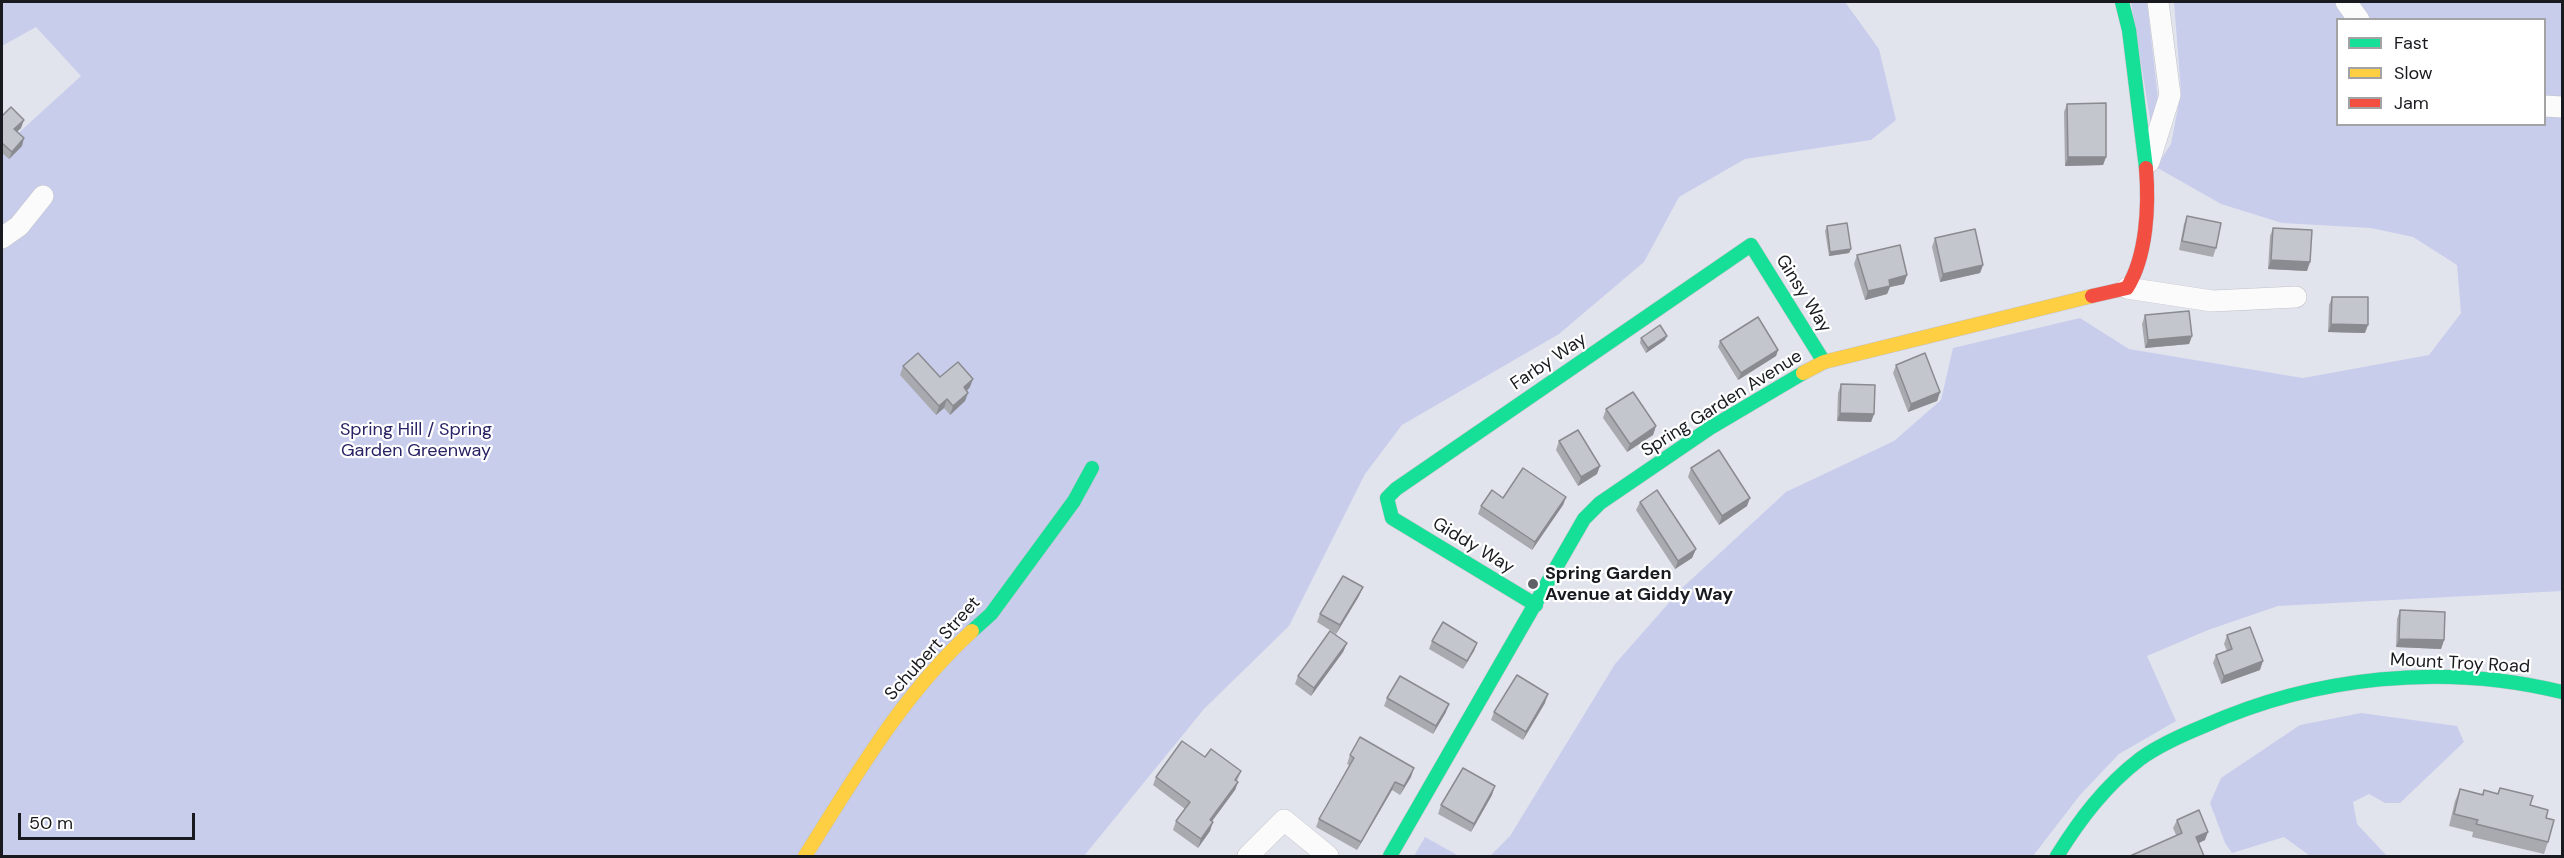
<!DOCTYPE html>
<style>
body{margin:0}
#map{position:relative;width:2564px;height:858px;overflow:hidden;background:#e2e4ed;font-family:"DM Sans",sans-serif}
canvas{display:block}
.frame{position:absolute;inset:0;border:3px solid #191a1f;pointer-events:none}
.legend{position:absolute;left:2336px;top:18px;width:210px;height:108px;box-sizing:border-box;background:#fff;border:2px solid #a3a3a5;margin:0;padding:8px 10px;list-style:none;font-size:18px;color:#191a1f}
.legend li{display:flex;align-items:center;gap:12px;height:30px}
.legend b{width:30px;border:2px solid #a3a3a5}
.scale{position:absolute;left:18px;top:813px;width:177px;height:27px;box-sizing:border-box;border:3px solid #191a1f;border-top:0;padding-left:8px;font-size:18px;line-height:21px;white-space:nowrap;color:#191a1f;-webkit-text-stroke:4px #fff;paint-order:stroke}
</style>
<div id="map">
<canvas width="2564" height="858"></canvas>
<div class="frame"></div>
<ul class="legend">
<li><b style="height:8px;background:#16e098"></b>Fast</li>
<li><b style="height:8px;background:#ffcf43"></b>Slow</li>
<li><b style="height:8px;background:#f24e42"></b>Jam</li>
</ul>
<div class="scale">50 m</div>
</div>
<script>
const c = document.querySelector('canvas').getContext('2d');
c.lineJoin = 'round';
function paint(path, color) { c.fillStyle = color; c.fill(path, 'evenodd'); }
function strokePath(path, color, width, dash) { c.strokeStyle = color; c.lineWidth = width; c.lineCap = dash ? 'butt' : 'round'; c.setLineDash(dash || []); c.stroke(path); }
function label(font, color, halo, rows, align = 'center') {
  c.font = font + ' "DM Sans",sans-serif'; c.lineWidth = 4.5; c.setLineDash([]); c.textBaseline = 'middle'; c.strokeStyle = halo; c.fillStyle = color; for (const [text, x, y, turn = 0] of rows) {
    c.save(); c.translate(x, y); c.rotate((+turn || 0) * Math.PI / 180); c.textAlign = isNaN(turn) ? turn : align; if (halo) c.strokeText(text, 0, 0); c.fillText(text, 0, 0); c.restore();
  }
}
paint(new Path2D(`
 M2,2H1845L1879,49L1896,120L1871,140L1745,159L1679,197L1644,262L1559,334L1402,425L1365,474L1289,626L1204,709L1084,856H2V148L81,76L36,27L2,46Z
 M2131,2H2147L2158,99L2152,131Z
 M2174,2H2562V591L2278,606L2208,630L2147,656L2176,721L2119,754L2080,795L2033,856H1490L1510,836L1615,664L1682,588L1786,492L1894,441L1941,400L1953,348L2080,318L2129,349L2303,378L2429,355L2461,313L2457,265L2413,237L2371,228L2282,223L2221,204L2156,167L2171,144L2181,92ZM2338,20H2544V124H2338Z
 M2361,713L2457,726L2464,742L2400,803H2385L2369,794L2353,802L2357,824L2387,856H2310L2284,837L2232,853L2225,843L2210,803L2221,778L2300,725Z
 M1425,837L1459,856H1414Z`), '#c9cdec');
const street = new Path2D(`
 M2346,2L2359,20
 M2544,106L2562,107
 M2149,162L2170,95L2158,2
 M2,238L19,226L43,196
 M2127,288L2212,301L2296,297
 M1248,856L1284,820L1328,856`);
const fast = new Path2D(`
 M2122,2L2129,30L2146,168
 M1536,605L1392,518L1387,498L1396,489L1751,245L1824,362
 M972,631L991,614L1074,501L1092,468
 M1390,856L1584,519L1600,503L1710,428L1803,373
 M2057,856C2080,819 2105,786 2140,759C2159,745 2182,735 2204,726C2315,676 2444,663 2562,692`);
const slow = new Path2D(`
 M1803,373L1824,362L2092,296
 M805,856C855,777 902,695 972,631`);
const jam = new Path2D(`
 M2092,296L2127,288C2147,256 2149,205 2146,168`);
strokePath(street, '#c0c2c9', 22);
strokePath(fast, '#c0c2c9', 15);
strokePath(slow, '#c0c2c9', 15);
strokePath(jam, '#c0c2c9', 15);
strokePath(street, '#fbfbfc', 21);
strokePath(fast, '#16e098', 14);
strokePath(slow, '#ffcf43', 14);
strokePath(jam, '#f24e42', 14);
paint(new Path2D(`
 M2067,104L2106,157L2103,165L2065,166L2064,112Z
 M2,116L21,128L17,132L22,146L9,159L2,153Z
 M2187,216L2216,248L2213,257L2179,250L2184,224Z
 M1827,226L1851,249L1849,253L1829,256L1825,231Z
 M2273,228L2307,271L2268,269L2270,236Z
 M1935,238L1983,265L1980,273L1940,282L1932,247Z
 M1857,255L1904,284L1890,287L1887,294L1865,300L1854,264Z
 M2332,297L2365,333L2328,332L2329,305Z
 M2145,315L2192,336L2189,344L2145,348L2142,324Z
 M1641,338L1665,340L1646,353L1640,343Z
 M1720,341L1778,350L1776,356L1738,380L1718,347Z
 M1896,365L1940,392L1937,401L1908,412L1893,373Z
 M903,366L970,387L967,391L965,401L950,415L944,408L936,415L900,375Z
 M1841,384L1874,414L1871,422L1837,421L1838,393Z
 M1606,409L1656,426L1653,435L1627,452L1603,418Z
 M1559,441L1597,474L1578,486L1556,450Z
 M1691,468L1747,506L1719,525L1688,477Z
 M1566,497L1563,505L1532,550L1478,514L1481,506Z
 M1640,502L1696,549L1692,558L1675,569L1636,510Z
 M1359,596L1336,634L1317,622L1320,614Z
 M2400,610L2444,640L2441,649L2396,647L2397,619Z
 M2227,635L2260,670L2221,684L2213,663L2216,655L2227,651L2224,644Z
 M1432,641L1477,643L1474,651L1463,669L1429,649Z
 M1347,643L1343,652L1311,696L1295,684L1298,676Z
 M1387,698L1446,712L1433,734L1384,706Z
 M1545,703L1523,740L1491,720L1494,712Z
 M1350,755L1411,777L1400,795L1392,790L1357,850L1316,827L1319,819L1349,765L1347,764Z
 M1205,757L1241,771L1237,781L1238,782L1235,790L1212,821L1210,831L1198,848L1173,830L1176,821L1185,809L1153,785L1156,777Z
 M2500,788L2530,805L2546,818L2548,842L2544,854L2472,837L2473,832L2449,826L2455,801L2460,789L2482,794L2484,790L2497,794Z
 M1492,795L1471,832L1438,814L1441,805Z
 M2177,820L2205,840L2198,843L2176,835L2173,828Z`), '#a9aab0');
paint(new Path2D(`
 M24,120L21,128L11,137L14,129Z
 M24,138L22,146L9,159L12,152Z
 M2068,157H2106L2103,165L2065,166Z
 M1851,249L1849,253L1829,256L1830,252Z
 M2271,260L2310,262L2307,271L2268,269Z
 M1983,265L1980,273L1940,282L1943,274Z
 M1907,275L1904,284L1890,287L1887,294L1865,300L1868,291L1889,280Z
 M2331,324L2368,325L2365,333L2328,332Z
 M1667,336L1665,340L1646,353L1648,348Z
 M2192,336L2189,344L2145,348L2148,340Z
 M1778,350L1776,356L1738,380L1741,373Z
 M973,379L970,387L961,396L964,387Z
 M1940,392L1937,401L1908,412L1911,404Z
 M968,393L965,401L950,415L953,406Z
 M947,399L944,408L936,415L939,406Z
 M1840,413L1874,414L1871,422L1837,421Z
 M1656,426L1653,435L1627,452L1630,444Z
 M1600,466L1597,474L1578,486L1581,477Z
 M1566,497L1563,505L1532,550L1535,542Z
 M1750,498L1747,506L1719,525L1722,516Z
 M1696,549L1692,558L1675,569L1678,561Z
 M1363,587L1359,596L1336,634L1340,625Z
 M2399,639L2444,640L2441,649L2396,647Z
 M1347,643L1343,652L1311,696L1314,688Z
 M1477,643L1474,651L1463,669L1467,661Z
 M2263,661L2260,670L2221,684L2224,676Z
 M1548,694L1545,703L1523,740L1526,732Z
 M1449,704L1446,712L1433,734L1436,726Z
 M1414,768L1411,777L1400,795L1404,786Z
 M1238,782L1235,790L1207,828L1210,820Z
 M1395,782L1392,790L1357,850L1361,842Z
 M1495,786L1492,795L1471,832L1474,824Z
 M1213,822L1210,831L1198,848L1201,839Z
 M2208,832L2205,840L2193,846L2196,837Z`), '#898b90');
const building = new Path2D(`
 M2106,103V157H2068L2067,104Z
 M11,107L24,120L14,129L24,138L12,152L2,143V116Z
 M2187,216L2221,223L2216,248L2182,241Z
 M1847,223L1851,249L1830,252L1827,226Z
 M2273,228L2312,230L2310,262L2271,260Z
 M1975,229L1983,265L1943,274L1935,238Z
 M1900,245L1907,275L1889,280L1890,286L1868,291L1857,255Z
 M2332,297H2368V325L2331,324Z
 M2189,311L2192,336L2148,340L2145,315Z
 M1758,317L1778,350L1741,373L1720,341Z
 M1660,325L1667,336L1648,348L1641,338Z
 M918,353L940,377L958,362L973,379L964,387L968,393L953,406L947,399L939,406L903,366Z
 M1925,353L1940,392L1911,404L1896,365Z
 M1841,384L1875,385L1874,414L1840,413Z
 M1633,392L1656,426L1630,444L1606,409Z
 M1578,430L1600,466L1581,477L1559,441Z
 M1719,450L1750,498L1722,516L1691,468Z
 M1523,468L1566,497L1535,542L1481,506L1492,490L1503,498Z
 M1657,490L1696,549L1678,561L1640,502Z
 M1343,576L1363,587L1340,625L1320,614Z
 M2400,610L2445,612L2444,640L2399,639Z
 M1443,622L1477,643L1467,661L1432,641Z
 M2250,627L2263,661L2224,676L2216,655L2232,649L2227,635Z
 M1330,631L1347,643L1314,688L1298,676Z
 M1517,675L1548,694L1526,732L1494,712Z
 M1400,676L1449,704L1436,726L1387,698Z
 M1360,737L1414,768L1404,786L1395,782L1361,842L1319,819L1354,758L1350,755Z
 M1182,741L1205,757L1211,749L1241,771L1235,780L1238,782L1210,820L1213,822L1201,839L1176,821L1190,802L1156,777Z
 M1463,768L1495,786L1474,824L1441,805Z
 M2500,788L2533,796L2530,805L2548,810L2546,818L2554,820L2548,842L2476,824L2478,820L2454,814L2460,789L2483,795L2484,790L2498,794Z
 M2199,810L2208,832L2196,837L2204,856H2130L2182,833L2177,820Z`);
paint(building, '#c4c6cd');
strokePath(building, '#898b90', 1.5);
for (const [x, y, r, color] of [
 [1533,584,6,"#5f6167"]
]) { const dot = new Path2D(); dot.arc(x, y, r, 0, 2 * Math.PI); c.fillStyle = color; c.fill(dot); strokePath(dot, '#fff', 2); }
label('18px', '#191a1f', '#fff', [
 ["Ginsy Way",1803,294,58],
 ["Farby Way",1549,362,-34],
 ["Spring Garden Avenue",1722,404,-32],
 ["Giddy Way",1473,546,31],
 ["Schubert Street",933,649,-48],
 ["Mount Troy Road",2460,664,3]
]);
label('18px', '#272364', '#fff', [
 ["Spring Hill / Spring",416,430],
 ["Garden Greenway",416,451]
]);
label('bold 18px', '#191a1f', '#fff', [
 ["Spring Garden",1545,574],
 ["Avenue at Giddy Way",1545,595]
], 'left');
</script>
